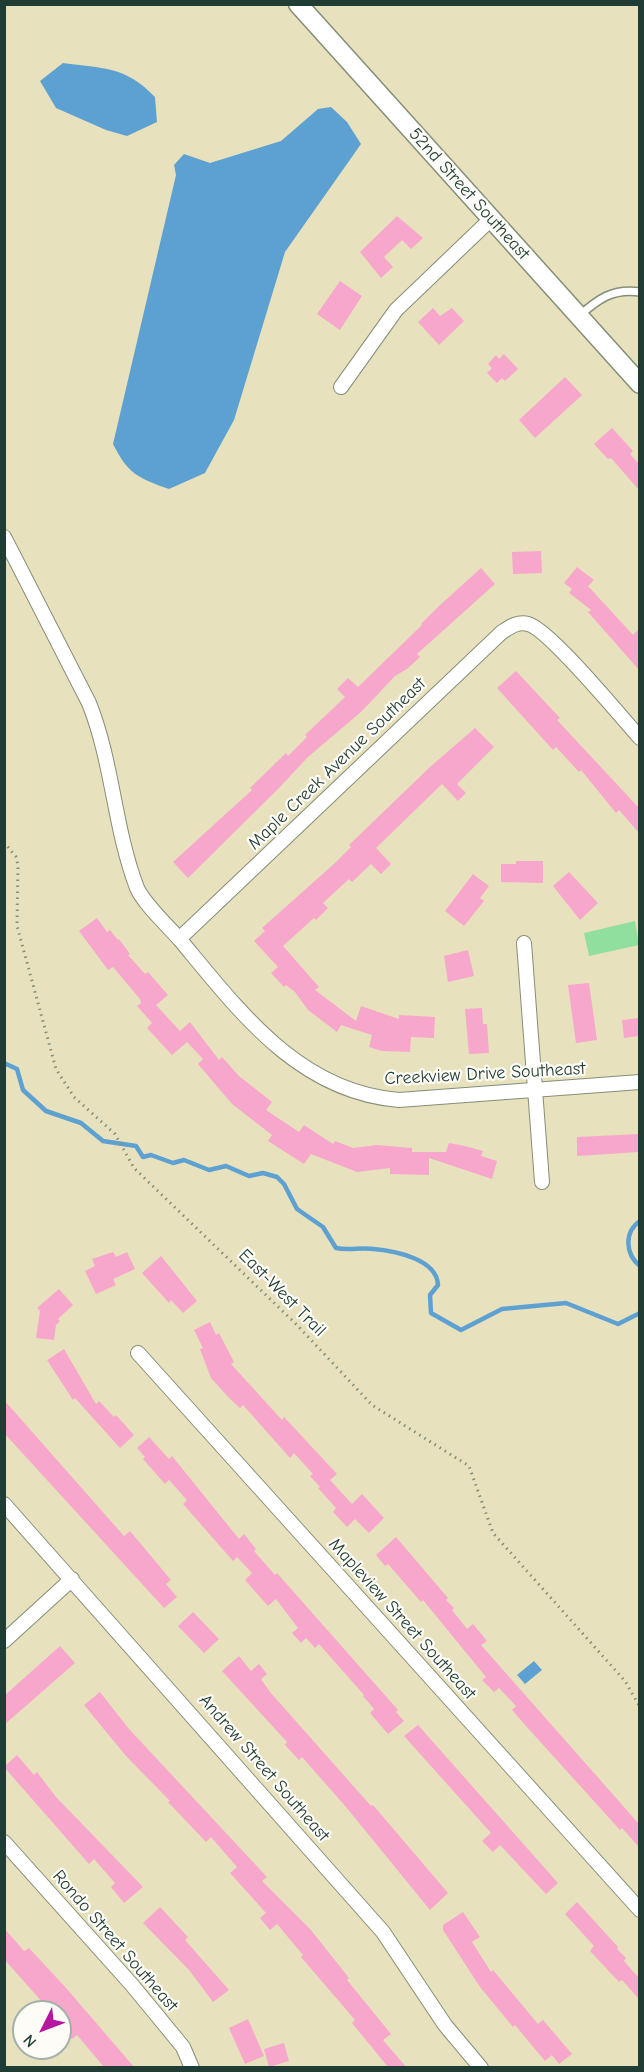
<!DOCTYPE html>
<style>
body{margin:0}
#map{position:relative;width:644px;height:2072px;overflow:hidden;background:#e8e1bd;font-family:"Comic Neue",sans-serif}
canvas{display:block}
.frame{position:absolute;inset:0;border:6px solid #1f3d34;pointer-events:none}
.north{position:absolute;left:12px;top:2000px;width:60px;height:60px;box-sizing:border-box;background:#fdfcf7;border:2px solid #a4b0a9;border-radius:50%;rotate:228deg;font-size:16px;font-weight:700;line-height:24px;text-align:center;color:#1f3d34}
.north::after{content:'';display:block;margin:auto;width:21px;height:27px;background:#b5179e;clip-path:polygon(50% 0,100% 100%,50% 72%,0 100%)}
</style>
<div id="map">
<canvas width="644" height="2072"></canvas>
<div class="frame"></div>
<div class="north">N</div>
</div>
<script>
const c = document.querySelector('canvas').getContext('2d');
c.lineJoin = 'round';
function paint(path, color) { c.fillStyle = color; c.fill(path, 'evenodd'); }
function strokePath(path, color, width, dash) { c.strokeStyle = color; c.lineWidth = width; c.lineCap = dash ? 'butt' : 'round'; c.setLineDash(dash || []); c.stroke(path); }
function label(font, color, halo, rows, align = 'center') {
  c.font = font + ' "Comic Neue",sans-serif'; c.lineWidth = 4.5; c.setLineDash([]); c.textBaseline = 'middle'; c.strokeStyle = halo; c.fillStyle = color; for (const [text, x, y, turn = 0] of rows) {
    c.save(); c.translate(x, y); c.rotate((+turn || 0) * Math.PI / 180); c.textAlign = isNaN(turn) ? turn : align; if (halo) c.strokeText(text, 0, 0); c.fillText(text, 0, 0); c.restore();
  }
}
paint(new Path2D(`
 M635,921L639,945L589,956L584,933Z`), '#90df9e');
paint(new Path2D(`
 M63,63C103,69 124,65 155,97L157,122L127,136L106,130L56,108L40,81Z
 M331,107L347,122L361,144L285,252L234,420L205,473L169,489C138,478 128,474 113,444L176,175L174,165L184,154L210,163L281,141L318,109Z
 M534,1661L542,1670L525,1684L517,1675Z`), '#5da1d2');
strokePath(new Path2D(`
 M4,1063L17,1069L23,1090L46,1111L81,1123L103,1141L136,1146L143,1157L151,1155L173,1163L184,1160L209,1170L226,1166L249,1176L263,1173L277,1177L284,1184L297,1209L323,1227L336,1248C349,1251 361,1247 374,1249C395,1251 437,1259 438,1285L430,1295L431,1313L461,1330L502,1309L566,1303L618,1324L640,1313
 M640,1221C624,1232 625,1254 640,1266`), '#5da1d2', 4.5);
paint(new Path2D(`
 M397,216L423,238L411,249L402,240L384,257L393,267L381,278L360,252Z
 M340,281L362,296L340,330L317,314Z
 M433,308L440,316L452,308L464,321L439,345L418,322Z
 M504,354L518,369L505,381L502,378L497,383L487,373L492,368L488,364L496,355L499,359Z
 M565,377L582,395L535,438L519,420Z
 M612,428L633,451L630,454L639,464V490L611,458L608,459L594,444Z
 M541,551L542,573L513,574L512,552Z
 M577,567L594,580L588,586L633,635L639,629V670L588,612L591,610L569,593L572,589L564,583Z
 M481,568L495,584L417,654L420,657L407,669L395,676L361,712L308,757L278,789L188,878L173,862L252,790L250,788L286,753L288,756L307,737L305,735L345,697L337,689L348,678L358,687L422,625L421,624L438,607Z
 M516,671L560,718L557,720L639,808V833L619,810L616,813L581,770L579,772L556,747L553,750L497,688Z
 M475,728L494,747L457,784L466,793L458,801L442,784L376,848L391,864L381,874L371,864L352,882L349,879L323,903L328,908L316,920L314,918L283,946L319,987L315,990L356,1021L361,1006L399,1019V1015L435,1017L434,1038L411,1037L410,1052L382,1051L369,1047L372,1035L341,1025L337,1032L308,1010L295,992L286,985L284,987L271,973L278,967L254,941L265,931L262,928L335,863L351,847L349,845L430,767Z
 M516,861H543V883L501,882V864H516Z
 M569,872L598,903L580,920L553,886Z
 M473,874L489,886L480,898L484,901L464,926L445,911Z
 M97,918L107,932L110,930L118,940L119,939L130,954L128,955L145,974L148,972L168,995L156,1005L180,1031L190,1022L219,1060L222,1057L239,1076L272,1102L266,1110L299,1132L304,1125L333,1144L335,1141L353,1148L377,1145L412,1148V1152H446L449,1143L465,1146L483,1151L481,1156L497,1161L492,1179L429,1158V1175L390,1174V1168L357,1172L311,1154L304,1164L268,1141L272,1135L232,1104L198,1064L203,1059L187,1042L172,1055L147,1028L152,1023L137,1006L141,1003L140,999L113,967L108,970L79,931Z
 M468,950L474,976L448,982L444,956Z
 M589,983L597,1040L576,1043L568,985Z
 M482,1008L483,1024H487L489,1053L469,1054L465,1009Z
 M639,1018V1036L624,1038L622,1020Z
 M639,1134V1152L577,1156V1137Z
 M113,1252L116,1257L127,1252L135,1269L113,1279L116,1285L96,1294L85,1271L95,1266L92,1259Z
 M161,1256L197,1301L183,1313L171,1300L169,1303L142,1273Z
 M59,1289L73,1305L58,1319L60,1321L56,1325L54,1340L36,1338L40,1311L37,1308Z
 M210,1322L216,1335L219,1333L234,1362L231,1364L282,1420L284,1417L337,1474L330,1480L352,1504L362,1494L384,1518L369,1533L355,1519L347,1527L333,1512L336,1508L318,1488L320,1487L310,1476L313,1474L294,1453L290,1458L243,1405L240,1408L230,1399L211,1378L200,1349L203,1348L194,1330Z
 M64,1349L96,1404L99,1401L114,1417L116,1415L134,1435L120,1448L75,1398L73,1400L47,1360Z
 M4,1400L124,1536L130,1531L171,1580L166,1584L177,1597L164,1608L4,1433Z
 M149,1437L169,1459L172,1456L239,1539L244,1534L256,1549L254,1551L275,1575L277,1573L398,1710L396,1712L404,1721L388,1734L370,1713L374,1709L363,1696L364,1695L319,1644L315,1648L306,1638L301,1643L292,1633L298,1628L276,1599L268,1606L245,1580L252,1573L237,1557L233,1561L183,1504L187,1500L169,1480L165,1484L143,1459L145,1457L137,1448Z
 M396,1537L448,1598L446,1600L454,1608L452,1610L467,1629L473,1624L487,1641L481,1645L639,1824V1847L622,1828L620,1830L526,1726L512,1710L516,1706L499,1688L494,1692L482,1680L486,1677L423,1600L421,1602L388,1564L385,1566L376,1555Z
 M193,1612L219,1639L204,1653L178,1626Z
 M60,1646L75,1663L4,1725V1696Z
 M239,1656L251,1671L259,1664L267,1674L261,1679L270,1692L371,1806L373,1805L448,1893L430,1910L346,1807L302,1757L299,1760L285,1745L287,1742L222,1671Z
 M100,1692L129,1729L267,1877L262,1881L311,1930L349,1978L347,1980L391,2034L383,2040L406,2067H388L352,2023L355,2020L301,1957L303,1955L277,1924L270,1930L260,1918L266,1913L230,1873L237,1867L211,1837L206,1842L168,1802L170,1801L126,1756L84,1705Z
 M418,1725L558,1883L546,1894L500,1845L493,1852L482,1841L491,1833L404,1736Z
 M17,1755L34,1775L37,1772L56,1797L143,1887L124,1903L111,1887L115,1883L94,1859L89,1864L4,1767Z
 M577,1902L618,1947L617,1949L626,1958L624,1961L639,1978V1999L622,1980L619,1982L590,1951L594,1946L565,1914Z
 M160,1907L188,1937L185,1940L229,1990L213,2002L189,1970L143,1923Z
 M463,1912L480,1937L472,1942L491,1972L493,1970L538,2024L543,2020L572,2054L559,2064L552,2055L545,2061L515,2025L513,2027L480,1987L443,1930V1925Z
 M4,1928L24,1951L29,1948L67,1989L134,2067H104L77,2035L72,2039L60,2026V2012H51L4,1959Z
 M248,2019L264,2056L245,2064L229,2028Z
 M284,2043L289,2061L269,2067L264,2049Z`), '#f7a7cb');
const lane = new Path2D(`
 M579,316C598,299 613,288 640,292`);
const street = new Path2D(`
 M341,387L396,310L491,219
 M4,537L89,703C113,763 114,828 137,888C144,904 169,927 181,941C240,1012 299,1092 399,1100L640,1082
 M179,939L502,632C510,627 518,621 528,624C549,629 621,717 640,738
 M524,943L542,1182
 M138,1353L640,1910
 M4,1504L383,1932L445,2025L481,2068
 M4,1641L72,1579
 M4,1842L132,1985L183,2047L192,2068`);
const secondary = new Path2D(`
 M298,4L640,384`);
strokePath(lane, '#848f78', 10);
strokePath(street, '#848f78', 16);
strokePath(secondary, '#848f78', 21);
strokePath(new Path2D(`
 M4,842L16,857L18,865L17,926L56,1069L74,1097L115,1134L134,1168L297,1325L372,1405L469,1466L493,1533L625,1681L640,1707`), '#848f78', 3, [1.5, 4.5]);
strokePath(lane, '#fff', 7);
strokePath(street, '#fff', 14);
strokePath(secondary, '#fff', 18);
label('18px', '#1f3d34', '#fdfcf7', [
 ["52nd Street Southeast",469,194,48],
 ["Maple Creek Avenue Southeast",337,764,-44],
 ["Creekview Drive Southeast",485,1074,-3],
 ["East-West Trail",282,1293,45],
 ["Mapleview Street Southeast",402,1619,48],
 ["Andrew Street Southeast",264,1768,49],
 ["Rondo Street Southeast",115,1941,49]
]);
</script>
